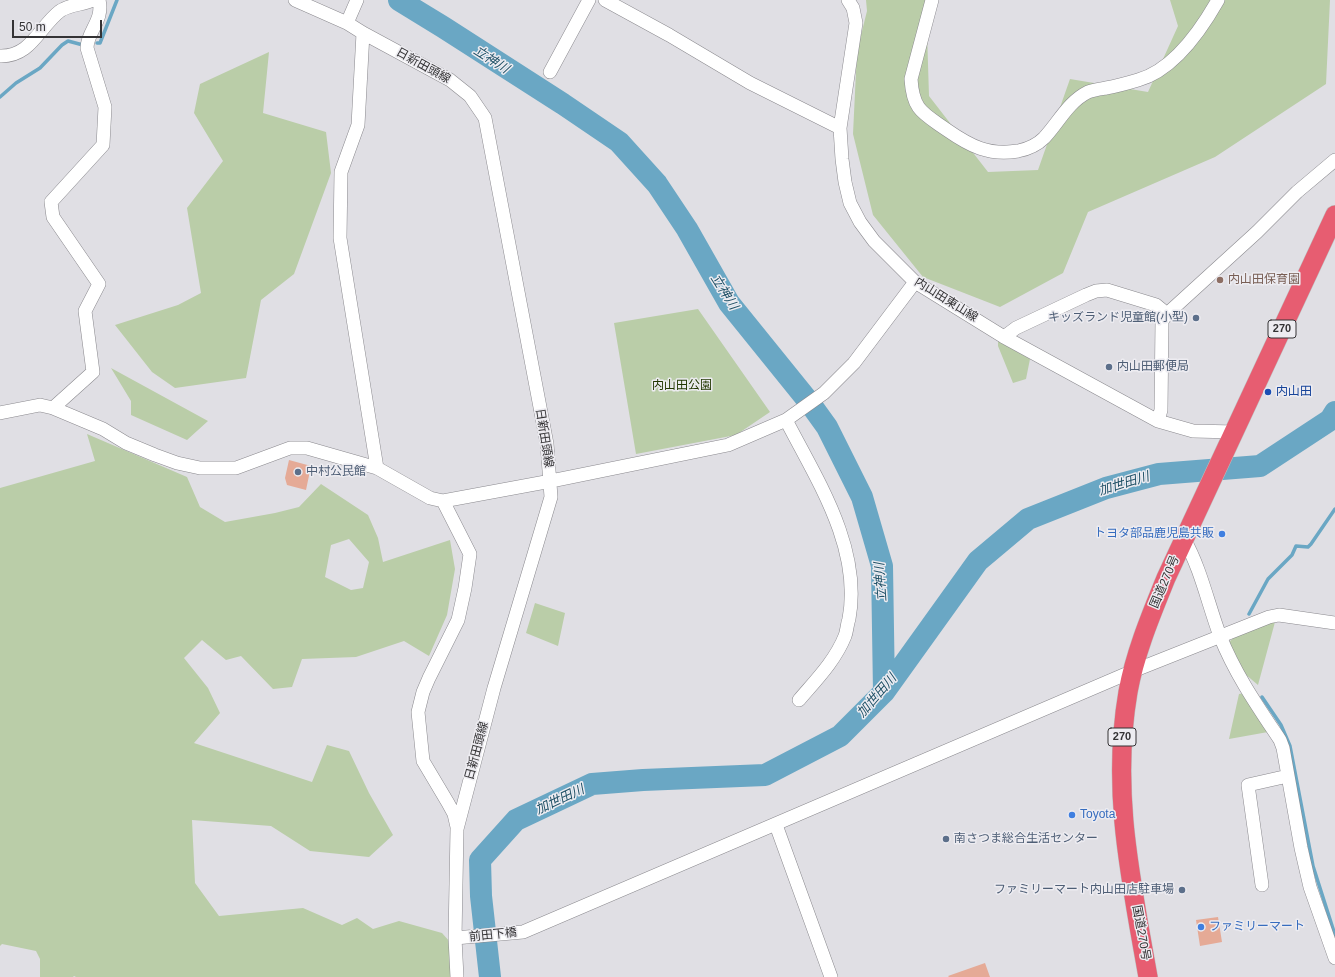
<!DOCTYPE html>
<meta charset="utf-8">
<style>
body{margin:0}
#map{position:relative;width:1335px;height:977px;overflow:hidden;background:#e0dfe4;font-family:Arial,sans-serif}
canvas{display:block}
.scale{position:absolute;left:12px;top:20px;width:90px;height:18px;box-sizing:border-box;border:2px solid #343335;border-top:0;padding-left:5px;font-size:12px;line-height:14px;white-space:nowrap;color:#343335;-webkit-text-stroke:3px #edecf1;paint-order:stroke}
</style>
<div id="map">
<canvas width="1335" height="977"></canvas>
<div class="scale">50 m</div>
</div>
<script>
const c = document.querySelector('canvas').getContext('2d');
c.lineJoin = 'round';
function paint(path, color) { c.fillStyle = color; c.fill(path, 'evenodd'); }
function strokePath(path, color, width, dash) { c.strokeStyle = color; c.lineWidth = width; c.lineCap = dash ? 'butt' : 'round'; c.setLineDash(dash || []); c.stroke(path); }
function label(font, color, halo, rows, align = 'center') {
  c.font = font + ' Arial,"Noto Sans JP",sans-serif'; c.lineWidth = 3; c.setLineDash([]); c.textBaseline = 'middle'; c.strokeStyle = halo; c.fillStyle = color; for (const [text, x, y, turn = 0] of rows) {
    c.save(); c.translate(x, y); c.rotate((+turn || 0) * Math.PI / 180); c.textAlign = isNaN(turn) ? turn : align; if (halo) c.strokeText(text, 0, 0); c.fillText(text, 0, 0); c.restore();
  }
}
paint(new Path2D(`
 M866,0H926L929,96L988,172L1038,170L1070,79L1148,92L1178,26L1170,0H1330L1326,84L1215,157L1088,212L1063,273L1000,307L923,277L873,215L853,134L857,51L867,11Z
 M269,52L263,113L326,132L331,173L294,274L261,300L246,378L175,388L152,372L115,325L178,305L201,293L187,208L223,161L194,113L200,84Z
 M698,309L770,412L736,435L636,454L614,323Z
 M998,341L1030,359L1026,379L1013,383L998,346Z
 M111,368L208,421L187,440L131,415V401Z
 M87,434L187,477L200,507L225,522L275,513L299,507L321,484L368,515L378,538L383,562L450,540L455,569L447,615L429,656L404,641L356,657L302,659L292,687L273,689L241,656L226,660L202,640L184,658L208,688L220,713L194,743L312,782L327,745L349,751L369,793L393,835L369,857L310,851L271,826L192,820L195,883L219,916L303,908L342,925L357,918L373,929L399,921L442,933L450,942L453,977H76L74,976L73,977H40V959L36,951L2,944L0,946V488L95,461ZM349,539L369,562L363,588L351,590L325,577L331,545Z
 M535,603L565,613L558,646L526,633Z
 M1275,622L1258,685L1245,674L1229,642C1239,632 1261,624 1275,622Z
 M1245,693L1268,732L1229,739L1239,694Z`), '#bacda8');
strokePath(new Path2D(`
 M97,43H100L117,0
 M0,97L16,83L40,68L62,45L68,41L83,45
 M1249,614L1268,579L1292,555L1296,546L1308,547L1311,544L1335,509
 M1262,697L1281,725L1290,746L1313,866L1335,935`), '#6aa7c4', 3.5);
strokePath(new Path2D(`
 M399,0L443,27L563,104L619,142L657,184L687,229L729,303L809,402L827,427L862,497L882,566L884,692
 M490,977L481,896L480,860L516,820L592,784L643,780L765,775L840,736L884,692L978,561L1028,519L1106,488L1159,474L1260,466L1330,420L1335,412`), '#6aa7c4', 22);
paint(new Path2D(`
 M289,460L311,466L306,490L287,485L285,478Z
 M1218,917L1222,942L1200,946L1196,920Z
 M985,963L990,977H949L948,976Z`), '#e5aa96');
const minor = new Path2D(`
 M295,0L347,23L363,33L450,80L470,96L485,118L547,444L551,497L494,688L457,829L455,938L457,977
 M605,0L669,35L750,83L840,128
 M848,0L853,8L856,23L840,128L842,159L845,182L850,203L860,222L874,241L915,282L1004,337L1158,421L1193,431L1235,432
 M932,0L911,79C913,111 923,113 947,130C970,146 989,156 1018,151C1028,149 1036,146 1044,138C1059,122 1068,102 1088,92C1093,90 1100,89 1106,88C1117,86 1128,83 1138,80C1174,70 1201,30 1218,0
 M347,23L357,0
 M363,33L358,125L341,172L340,238L377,468
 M0,56C31,57 39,27 60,11C70,4 83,5 93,0
 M550,72L589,0
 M1004,337L1016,328L1086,295L1096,291L1107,290L1156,305L1167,314
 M53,408L93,372L85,311L99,284L53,217L51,202L103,145L105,107L87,48C87,31 104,21 99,0
 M0,413L40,405L53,408L103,429L126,443L155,455L177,463L200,468H236L290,448H307L377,468L430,498L443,501L551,481L728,445L786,420L824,393L854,363L915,282
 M786,420C817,480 862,548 849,619C847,624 847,631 845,636C835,661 816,680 799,700
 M1158,421L1161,410L1162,321L1167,314L1257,232L1297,192L1335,160
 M443,501L470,554L465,588L458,620L429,678L423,692L418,712L423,761L448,803L454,814L457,827
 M1184,539C1201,569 1208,604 1220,636C1235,674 1258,707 1280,740L1283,748L1301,848L1310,887L1335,958
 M776,825L831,977
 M1262,885L1248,785L1288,776
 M455,938L523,932L1133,671L1269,617L1279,615L1335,623`);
const highway = new Path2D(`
 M1148,977C1131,880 1111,791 1128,692C1135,653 1151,615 1166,578L1335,215`);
strokePath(minor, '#8a898e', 14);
strokePath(highway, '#bebebe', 20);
strokePath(minor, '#fff', 13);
strokePath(highway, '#e75d71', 19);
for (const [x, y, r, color] of [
 [1220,280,4,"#8d6e63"],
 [1196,318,4,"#5c6f8a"],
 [1109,367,4,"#5c6f8a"],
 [1268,392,4,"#1a4fb4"],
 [298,472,4,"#5c6f8a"],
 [1222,534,4,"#3f7fe0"],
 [1072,815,4,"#3f7fe0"],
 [946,839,4,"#5c6f8a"],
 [1182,890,4,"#5c6f8a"],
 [1201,927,4,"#3f7fe0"]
]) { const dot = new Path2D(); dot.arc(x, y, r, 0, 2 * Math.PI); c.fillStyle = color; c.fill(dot); strokePath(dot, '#edecf1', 1.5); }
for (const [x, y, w] of [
 [1282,329,28],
 [1122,737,28]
]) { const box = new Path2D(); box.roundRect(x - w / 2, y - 9, w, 18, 3); c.fillStyle = '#edecf1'; c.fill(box); strokePath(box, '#343335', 1); }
label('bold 11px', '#343335', null, [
 ["270",1282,329],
 ["270",1122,737]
]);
label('12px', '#343335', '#edecf1', [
 ["日新田頭線",423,66,29],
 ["内山田東山線",946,300,32],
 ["日新田頭線",544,438,81],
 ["国道270号",1165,582,-67],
 ["日新田頭線",477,751,-75],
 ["国道270号",1141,933,80],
 ["前田下橋",493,935,-6]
]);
label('12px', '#785e54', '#edecf1', [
 ["内山田保育園",1228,280]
], 'left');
label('12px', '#4e5e75', '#edecf1', [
 ["キッズランド児童館(小型)",1188,318,"right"],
 ["内山田郵便局",1117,367],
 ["中村公民館",306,472],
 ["南さつま総合生活センター",954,839],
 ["ファミリーマート内山田店駐車場",1174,890,"right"]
], 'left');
label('12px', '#213700', '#edecf1', [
 ["内山田公園",682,386]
]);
label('12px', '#164399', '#edecf1', [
 ["内山田",1276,392]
], 'left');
label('12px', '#366cbe', '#edecf1', [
 ["トヨタ部品鹿児島共販",1214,534,"right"],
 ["Toyota",1080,815],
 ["ファミリーマート",1209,927]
], 'left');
label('italic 13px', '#1d4f65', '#edecf1', [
 ["立神川",491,60,33],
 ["立神川",724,292,58],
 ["加世田川",1124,484,-17],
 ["立神川",881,582,-94],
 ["加世田川",877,696,-49],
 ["加世田川",560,800,-25]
]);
</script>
